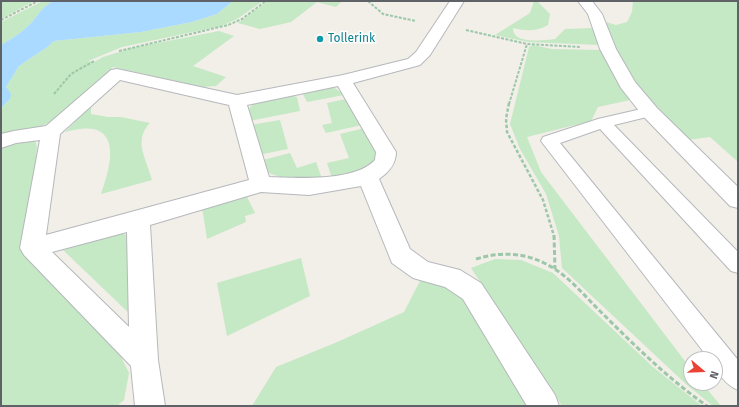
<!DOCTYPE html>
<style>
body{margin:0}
#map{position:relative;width:739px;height:407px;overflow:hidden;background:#f1efe8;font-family:"Fira Sans",sans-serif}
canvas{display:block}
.frame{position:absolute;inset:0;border:2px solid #5f6368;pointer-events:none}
.north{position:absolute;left:683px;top:351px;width:40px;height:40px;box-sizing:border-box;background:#fff;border:1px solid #bfc1c3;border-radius:50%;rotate:109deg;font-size:11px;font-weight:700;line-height:16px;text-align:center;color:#5f6368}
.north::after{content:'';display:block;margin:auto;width:14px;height:18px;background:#ea4335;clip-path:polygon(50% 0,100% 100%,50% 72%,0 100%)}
</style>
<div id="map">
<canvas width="739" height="407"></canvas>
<div class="frame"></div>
<div class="north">N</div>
</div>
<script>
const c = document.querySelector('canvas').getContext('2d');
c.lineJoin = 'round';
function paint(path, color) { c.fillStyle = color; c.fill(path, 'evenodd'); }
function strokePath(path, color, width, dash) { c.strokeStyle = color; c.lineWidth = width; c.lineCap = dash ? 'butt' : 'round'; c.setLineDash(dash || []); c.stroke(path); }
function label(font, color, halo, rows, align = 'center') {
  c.font = font + ' "Fira Sans",sans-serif'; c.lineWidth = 3; c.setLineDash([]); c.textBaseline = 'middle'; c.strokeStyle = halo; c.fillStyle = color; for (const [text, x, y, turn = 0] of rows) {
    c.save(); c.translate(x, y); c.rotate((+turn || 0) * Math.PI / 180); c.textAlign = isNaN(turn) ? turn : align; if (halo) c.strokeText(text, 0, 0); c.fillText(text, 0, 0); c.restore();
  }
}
paint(new Path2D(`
 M1,1H34L1,19Z
 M43,1H53C43,7 40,12 33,21C25,30 12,39 1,45V22Z
 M233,1H263L237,19L221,26L122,47L88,61L94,62L103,57L132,48L219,31L234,36L193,66L226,77L216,86L202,87L113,67L54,120L36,129L1,139V108L10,99L6,87L19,66L46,48L54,41L141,32L192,22L217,14Z
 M268,1H342L336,7L317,2L291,22L260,29L238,23Z
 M534,1H537L550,14L548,25C536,32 526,31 513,28C513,45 544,40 555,39L565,29L593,28L599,45L528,42L495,35L530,13Z
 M633,1H738V162L710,137L688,140C656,105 617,69 606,22L616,25L627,22L632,12Z
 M533,45L552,49L601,50L630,100L598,107L591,121L527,137L541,172L691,369V383H702L721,406H713L687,385L562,268L559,236L546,194L520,149L510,124L529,47Z
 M323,87L335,88L344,95L307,102L302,92Z
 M290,95L297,97L300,111L249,121L248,110L254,103Z
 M346,99L362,125L326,133L322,125L332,123L327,103Z
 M91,106V114L108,117H121L150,123C133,140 146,158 152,180L101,194C106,178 120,142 99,131C89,126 74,130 65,132Z
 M280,120L288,149L258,155L251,125Z
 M365,128L376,148L375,160L368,168L332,178L327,163L349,158L340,134Z
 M34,137L37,147L26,258L118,351L129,373L124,400L117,406H1V147Z
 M290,153L297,168L316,162L322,179L283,178L269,173L263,160Z
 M246,195L255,213L245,216L246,222L207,239L202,207Z
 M121,233L128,236L132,316L63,250Z
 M301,258L310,296L227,336L217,283Z
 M495,259L521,260L553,273L653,367L702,406H562L471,268Z
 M420,281L448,286L465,297L532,406H252L276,367L335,343L404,312Z`), '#c5e8c5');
paint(new Path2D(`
 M53,1H233L217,14L192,22L141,32L54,41L46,48L19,66L6,87L11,94L10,99L1,108V45C12,39 25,30 33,21C40,12 43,7 53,1Z`), '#aadaff');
const service = new Path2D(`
 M650,107L655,109L658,112L655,115L614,125L738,252V273L731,271L600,129L560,143L738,360V390C726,385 715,372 715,359H709L541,141L543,137L598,119Z`);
const minor = new Path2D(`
 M450,1H464L430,55L420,65L353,83L396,152C396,164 389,172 379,179L410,249L428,262L460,270L481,283L555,395L559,406H527L463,299L445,287L413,278L392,263L361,186L309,195L261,192L150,225L158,360L165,406H135L131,366L24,255L20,248L40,140L16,143L1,148V134L14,131L46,126L111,70L117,69L237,95L343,75L408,59L416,52ZM120,80L229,105L249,180L46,235L60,134ZM338,86L376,152L375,160C355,182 297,178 269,177L247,105ZM127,232L129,327L52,252Z
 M578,1H592L602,14L616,49L635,82L657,108L738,187V208L730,206L643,116L621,88L600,49L588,14Z`);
strokePath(service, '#b5b8bc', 2);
strokePath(minor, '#b5b8bc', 2);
strokePath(new Path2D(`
 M368,1L383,14L416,21
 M1,20L38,1
 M466,30L527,44L581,47
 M119,51L228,25L242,19L266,1
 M54,94L71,74L94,61
 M509,104L527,44`), '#9cc7a9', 2, [3, 1.5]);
strokePath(new Path2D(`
 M509,103L506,119L507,132L543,200L554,236`), '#9cc7a9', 2.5, [3.5, 2]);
strokePath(new Path2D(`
 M554,235L555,269
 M476,259C499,252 522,252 544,263C568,274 585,297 604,315C637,348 669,379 707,406`), '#9cc7a9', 3, [5, 2.5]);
paint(service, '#fff');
paint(minor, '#fff');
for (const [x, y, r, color] of [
 [320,39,4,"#0f9aa8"]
]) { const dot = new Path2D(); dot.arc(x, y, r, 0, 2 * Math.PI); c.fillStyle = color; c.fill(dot); strokePath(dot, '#fff', 1.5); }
label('12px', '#0d838f', '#fff', [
 ["Tollerink",328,39]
], 'left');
</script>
